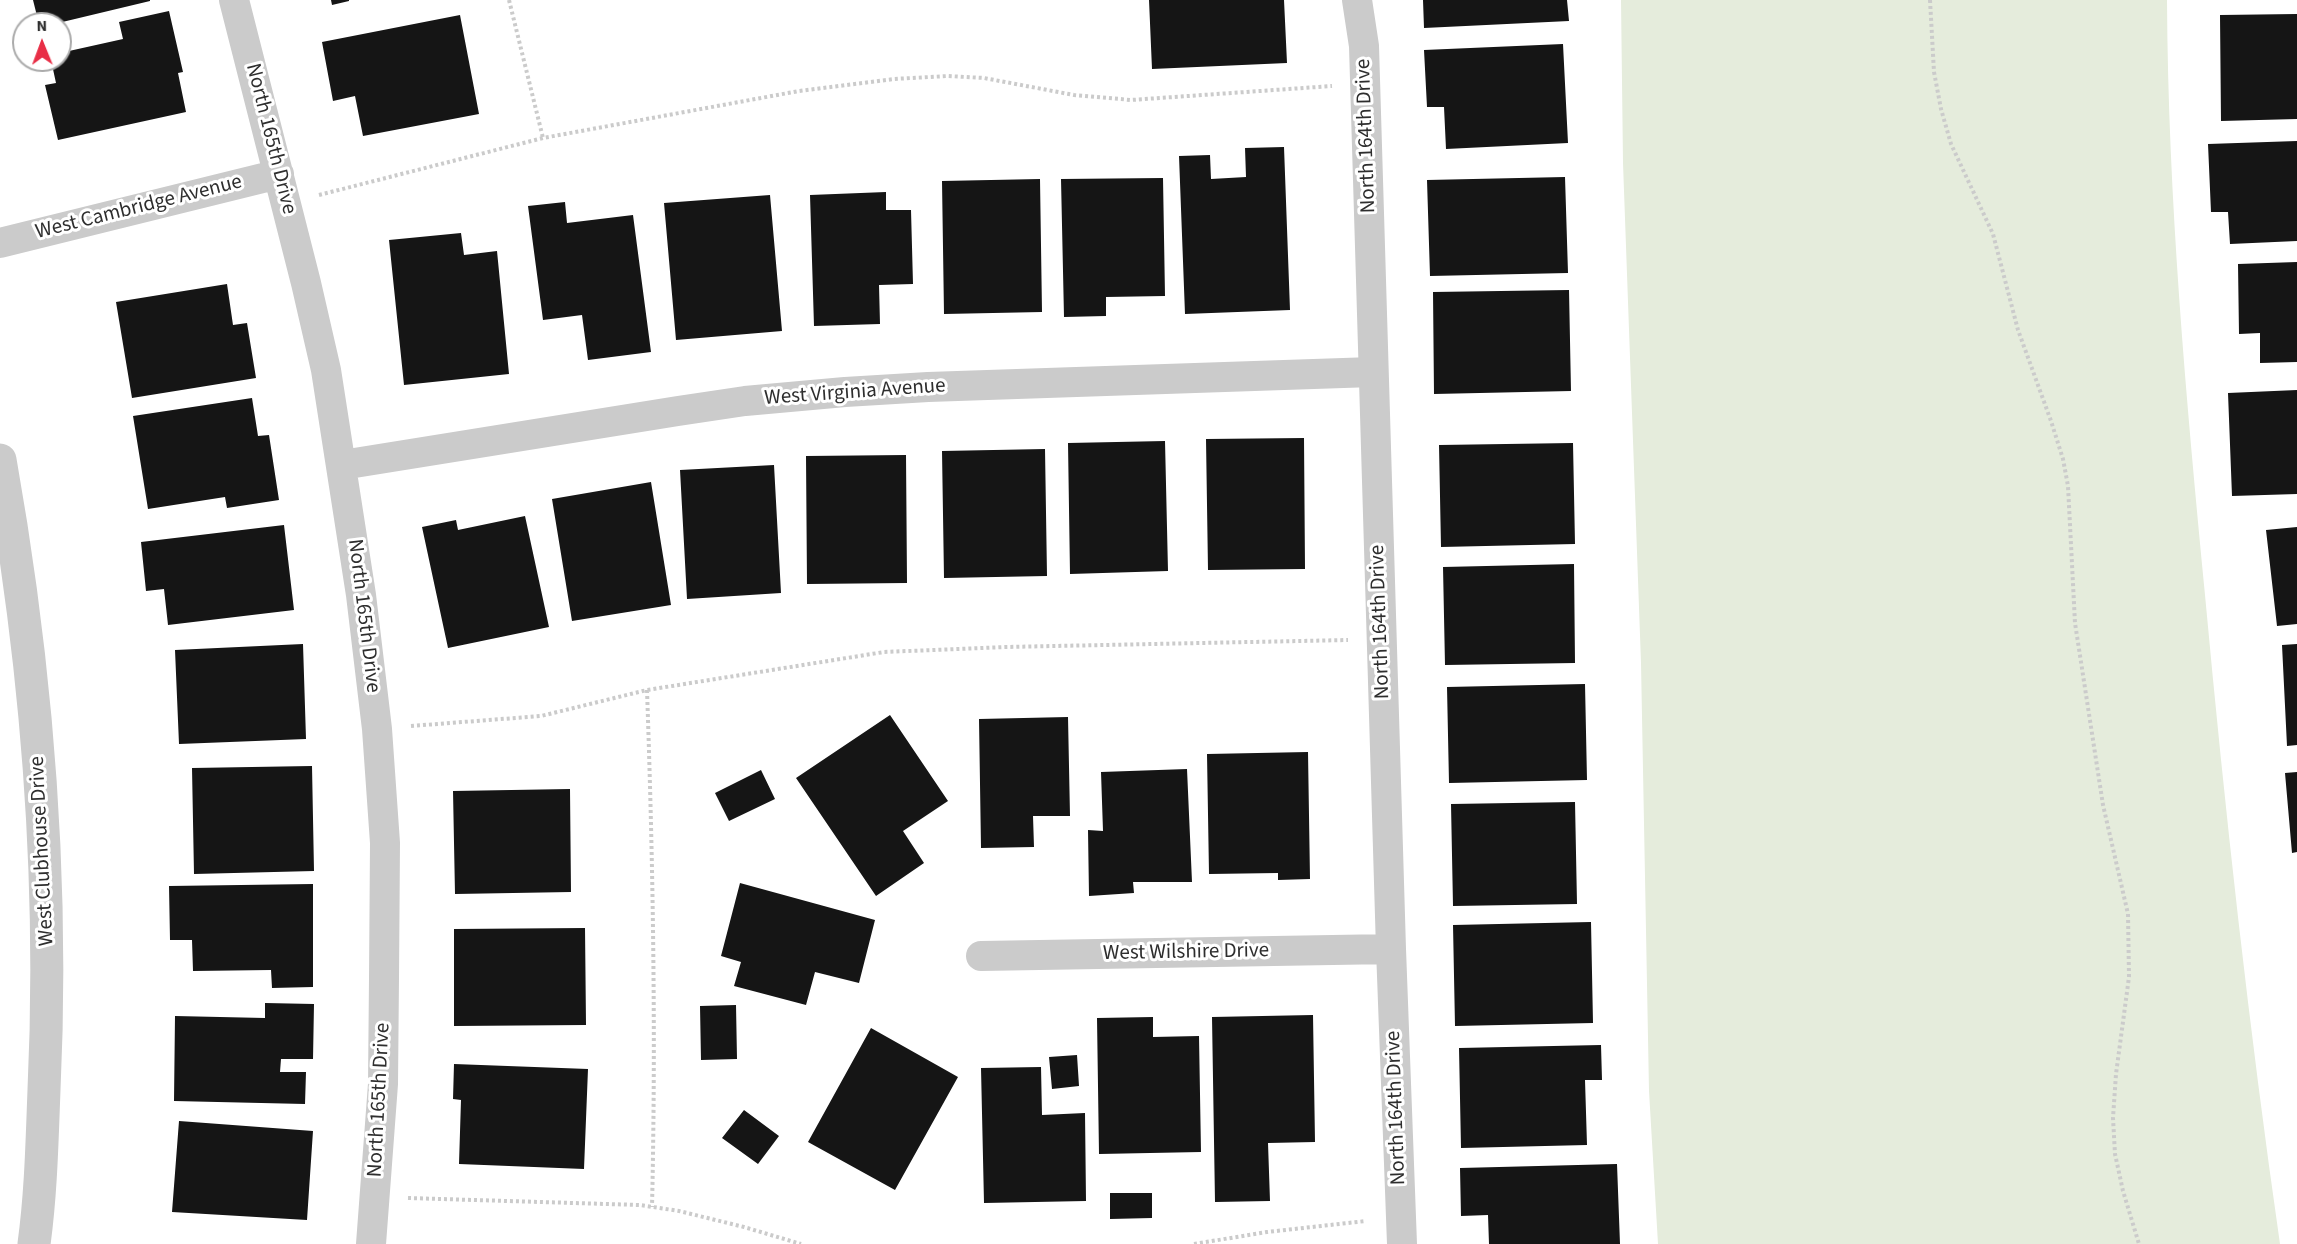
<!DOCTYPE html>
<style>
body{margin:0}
#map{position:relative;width:2297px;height:1244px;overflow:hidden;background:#fff;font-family:"Source Sans 3",sans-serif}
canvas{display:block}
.north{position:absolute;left:12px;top:12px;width:60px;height:60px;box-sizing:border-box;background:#fff;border:2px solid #ababab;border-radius:50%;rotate:359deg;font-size:16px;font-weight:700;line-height:24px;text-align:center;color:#2e2e2e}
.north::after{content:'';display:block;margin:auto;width:21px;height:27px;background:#e82e46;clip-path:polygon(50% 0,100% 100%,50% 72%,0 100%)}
</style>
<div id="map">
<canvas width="2297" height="1244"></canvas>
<div class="north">N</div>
</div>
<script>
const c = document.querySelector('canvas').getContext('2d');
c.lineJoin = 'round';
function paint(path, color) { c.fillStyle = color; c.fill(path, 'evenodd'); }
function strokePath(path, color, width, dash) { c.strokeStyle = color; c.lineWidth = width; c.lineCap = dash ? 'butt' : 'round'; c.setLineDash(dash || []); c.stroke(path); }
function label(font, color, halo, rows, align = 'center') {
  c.font = font + ' "Source Sans 3",sans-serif'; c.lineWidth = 6; c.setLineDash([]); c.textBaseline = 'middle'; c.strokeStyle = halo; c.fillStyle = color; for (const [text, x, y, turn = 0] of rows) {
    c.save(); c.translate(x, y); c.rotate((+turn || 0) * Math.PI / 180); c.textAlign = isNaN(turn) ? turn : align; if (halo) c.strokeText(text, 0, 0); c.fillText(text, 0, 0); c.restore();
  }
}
paint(new Path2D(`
 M1621,0H2167C2168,199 2186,398 2205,595C2225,812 2249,1028 2280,1244H1658L1649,1091L1641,663L1623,163Z`), '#e5ecdc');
paint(new Path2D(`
 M33,0H150V1L54,24H39Z
 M331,0H349V1L332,5Z
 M1149,0H1284L1287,63L1152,69Z
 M1423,0H1567L1569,21L1424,28Z
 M169,11L183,72L178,73L186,112L58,140L45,85L56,83L51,60H60V53L123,39L119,22Z
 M2297,14V119L2221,121L2220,15Z
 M460,15L479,114L363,136L355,96L333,101L322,42Z
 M1563,44L1568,143L1446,149L1444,107H1427L1424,50Z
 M2297,141V241L2230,244L2228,212H2211L2208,144Z
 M1284,147L1290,310L1185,314L1179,156L1210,155L1211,179L1246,177L1245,148Z
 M1565,177L1568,273L1430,276L1427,180Z
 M1163,178L1165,296L1106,297V316L1064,317L1061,179Z
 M1040,179L1042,312L944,314L942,181Z
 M886,192V210H911L913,284L879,285L880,324L814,326L810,195Z
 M770,195L782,331L676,340L664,203Z
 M565,202L567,223L633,215L651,352L588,360L582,315L543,320L528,206Z
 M461,233L464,255L497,251L509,374L404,385L389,240Z
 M2297,262V362L2260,363V333L2239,334L2238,264Z
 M227,284L233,325L247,323L256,378L132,398L116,302Z
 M1569,290L1571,391L1434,394L1433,292Z
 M2297,390V494L2232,496L2228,393Z
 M252,398L258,436L269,435L279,500L227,508L225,497L148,509L133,416Z
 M1304,438L1305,569L1208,570L1206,439Z
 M1165,441L1168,571L1070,574L1068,443Z
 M1573,443L1575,544L1441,547L1439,445Z
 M1045,449L1047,576L944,578L942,451Z
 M906,455L907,583L807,584L806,456Z
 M774,465L781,593L687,599L680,470Z
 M651,482L671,605L572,621L552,499Z
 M525,516L549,627L448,648L422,527L456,520L458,530Z
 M284,525L294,610L168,625L164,589L146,591L141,542Z
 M2297,527V624L2277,626L2266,530Z
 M1574,564L1575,663L1445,665L1443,567Z
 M303,644L306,739L179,744L175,650Z
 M2297,644V745L2287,746L2282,645Z
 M1585,684L1587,780L1449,783L1447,687Z
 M890,715L948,801L903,831L924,863L876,896L796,778Z
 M1068,717L1070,816H1033L1034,847L981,848L979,719Z
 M1308,752L1310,879L1278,880V873L1209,874L1207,754Z
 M312,766L314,871L194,874L192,768Z
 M1187,769L1192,882H1133L1134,893L1089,896L1088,830L1103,831L1101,772Z
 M761,770L775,799L729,821L715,793Z
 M2297,772V852L2292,853L2285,773Z
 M570,789L571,892L455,894L453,791Z
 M1575,802L1577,904L1453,906L1451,804Z
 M740,883L875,920L859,983L815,972L806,1005L734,986L741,962L721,956Z
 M313,884V987L272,988L271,970L193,971L192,940H170L169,886Z
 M1591,922L1593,1023L1455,1026L1453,925Z
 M585,928L586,1025L454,1026V929Z
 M265,1003L314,1004L313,1059H281L280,1072H306L305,1104L174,1101L175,1016L265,1018Z
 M736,1005L737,1059L701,1060L700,1006Z
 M1313,1015L1315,1142L1268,1143L1270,1201L1215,1202L1212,1017Z
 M1153,1017V1037L1199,1036L1201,1152L1099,1154L1097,1018Z
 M871,1028L958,1077L895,1190L808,1142Z
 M1601,1045L1602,1080H1585L1587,1145L1461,1148L1459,1048Z
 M1077,1055L1079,1086L1052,1089L1049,1057Z
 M454,1064L588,1069L584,1169L459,1164L461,1100L453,1099Z
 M1041,1067L1042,1115L1085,1113L1086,1201L984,1203L981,1068Z
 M744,1110L779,1136L758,1164L722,1138Z
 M179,1121L313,1131L307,1220L172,1212Z
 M1617,1164L1620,1244H1489L1488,1215L1461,1216L1460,1168Z
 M1110,1193H1152V1218L1110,1219Z`), '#151515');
strokePath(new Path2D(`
 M509,0L543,138
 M1930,0L1934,72L1941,109L1951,144L1993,234L2018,330L2051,421L2063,459L2068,486L2075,623L2103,805L2128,914L2129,977L2116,1074L2113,1118L2115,1154L2123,1191L2139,1244
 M319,195L543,138L799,91L894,79L948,76L984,78L1074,95L1131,100L1332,86
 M647,690C653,863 656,1034 652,1207
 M411,726L541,716L647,690L884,652L1006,647L1348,640
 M408,1198L640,1205L679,1211L744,1227L801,1244
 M1194,1244L1267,1232L1366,1221`), '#cbcbcb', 4, [3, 3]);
strokePath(new Path2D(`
 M234,0L306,283L326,370L361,595L377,729L385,843L384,978L383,1084L371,1244
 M1357,0L1364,46L1391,949L1402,1244
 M0,243L279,174
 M342,465L678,411L745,401L845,392L928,387L1373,372
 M981,956L1391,949`), '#cbcbcb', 30);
strokePath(new Path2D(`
 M0,460C37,668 54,879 44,1090C42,1141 41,1193 34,1244`), '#cbcbcb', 33);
label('21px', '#2e2e2e', '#fff', [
 ["North 164th Drive",1367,136,-92],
 ["North 165th Drive",270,139,76],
 ["West Cambridge Avenue",139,208,-14],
 ["West Virginia Avenue",855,393,-4],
 ["North 165th Drive",363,616,83],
 ["North 164th Drive",1381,622,-92],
 ["West Clubhouse Drive",43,851,-93],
 ["West Wilshire Drive",1186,953,-1],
 ["North 165th Drive",380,1100,-87],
 ["North 164th Drive",1397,1108,-92]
]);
</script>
